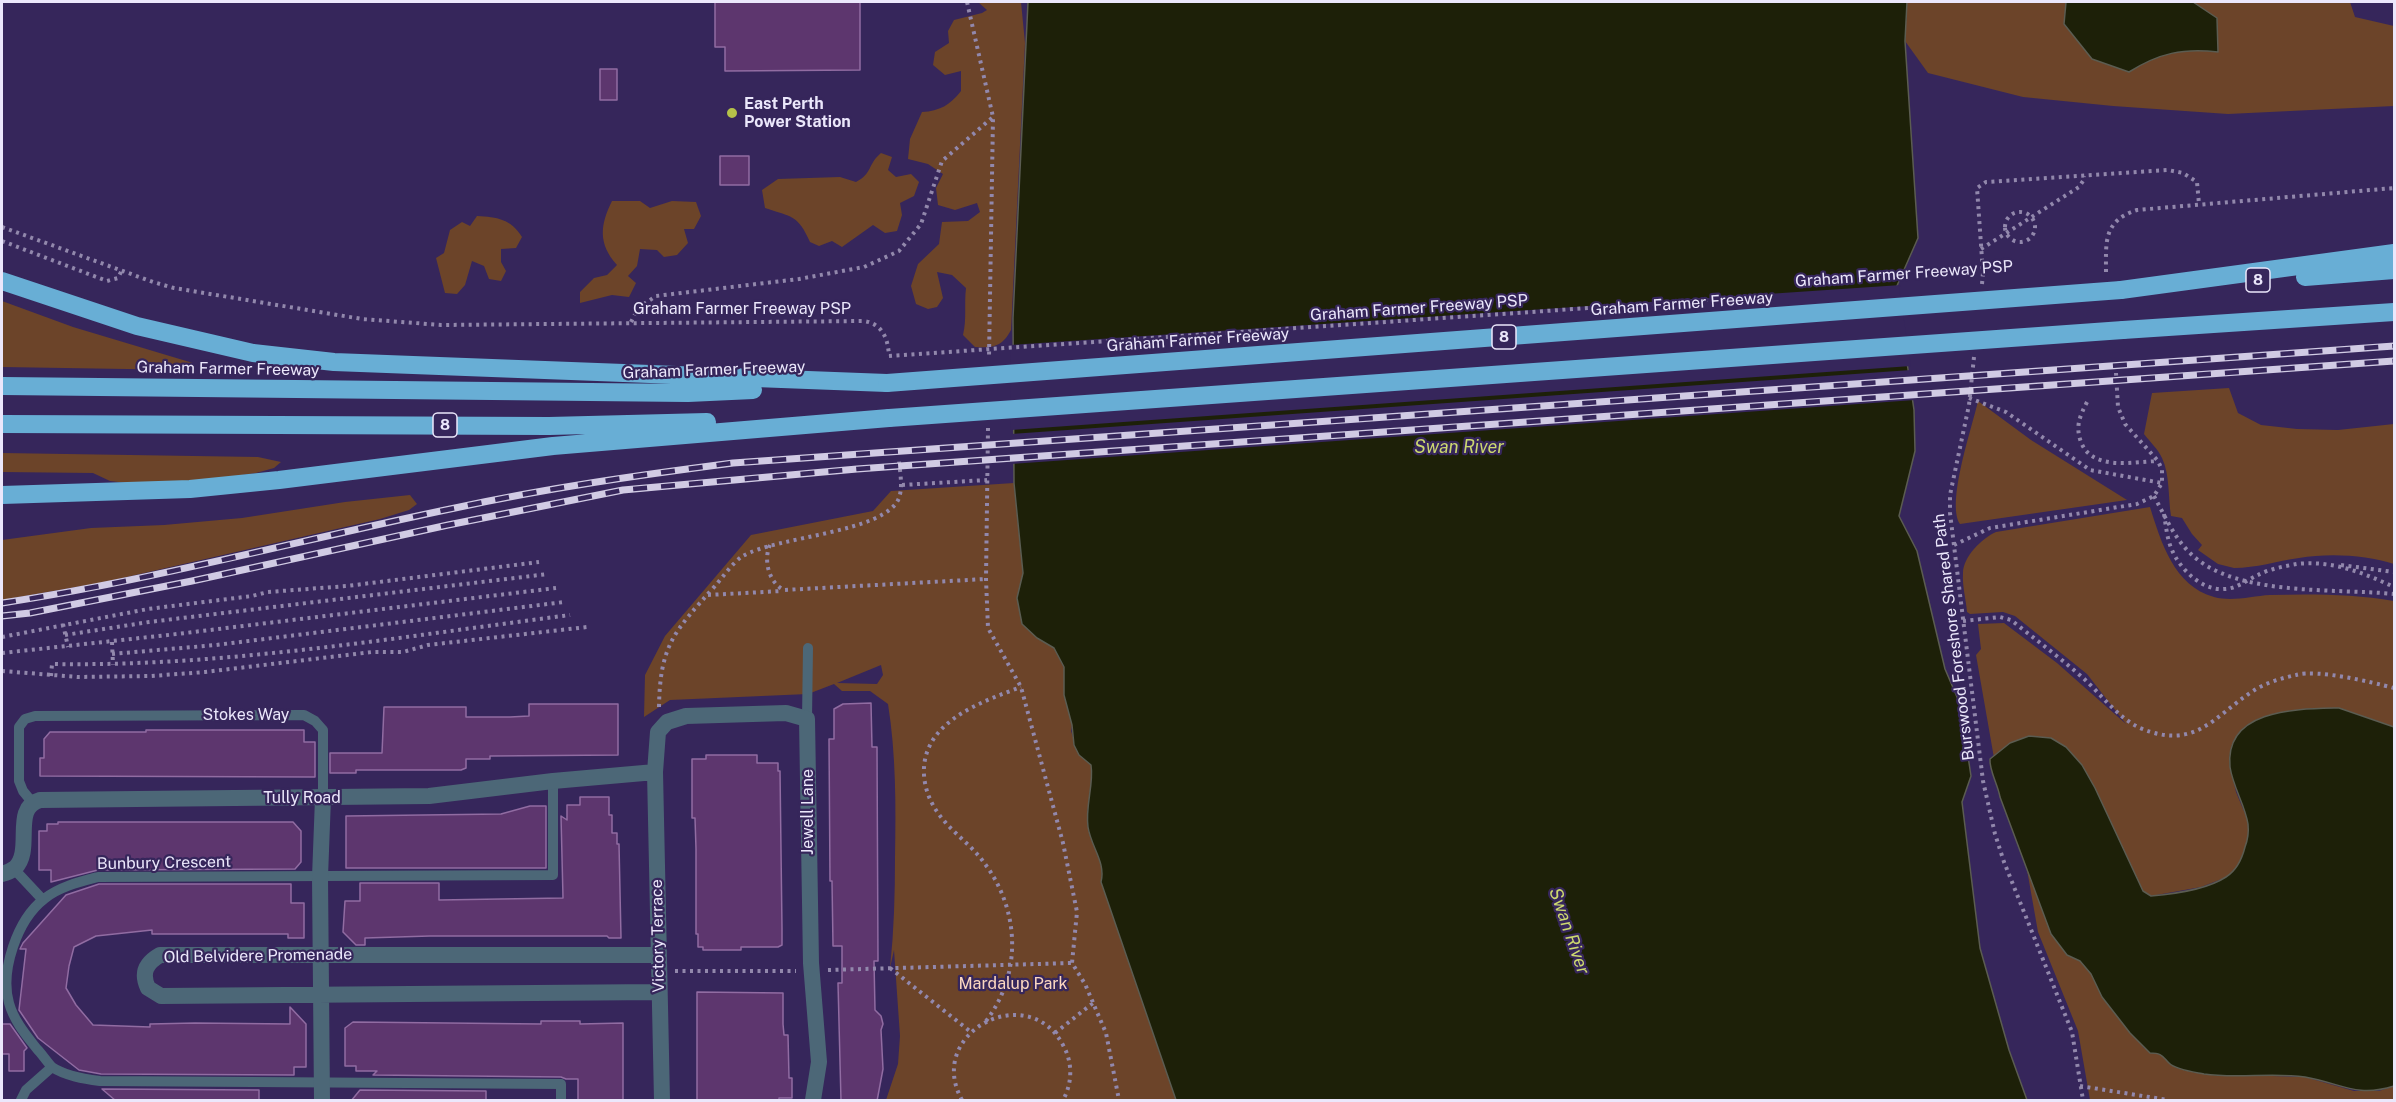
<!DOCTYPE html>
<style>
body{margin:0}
#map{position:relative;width:2396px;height:1102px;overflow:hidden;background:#36265b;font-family:"Public Sans",sans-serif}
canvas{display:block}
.frame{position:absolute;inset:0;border:3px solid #ebe7fb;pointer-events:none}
</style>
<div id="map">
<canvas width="2396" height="1102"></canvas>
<div class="frame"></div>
</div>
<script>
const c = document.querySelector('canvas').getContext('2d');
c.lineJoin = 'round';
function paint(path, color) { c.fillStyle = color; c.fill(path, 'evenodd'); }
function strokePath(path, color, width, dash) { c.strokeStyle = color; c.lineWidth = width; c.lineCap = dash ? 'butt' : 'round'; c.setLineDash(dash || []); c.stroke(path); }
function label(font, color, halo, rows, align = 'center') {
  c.font = font + ' "Public Sans",sans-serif'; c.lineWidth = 4.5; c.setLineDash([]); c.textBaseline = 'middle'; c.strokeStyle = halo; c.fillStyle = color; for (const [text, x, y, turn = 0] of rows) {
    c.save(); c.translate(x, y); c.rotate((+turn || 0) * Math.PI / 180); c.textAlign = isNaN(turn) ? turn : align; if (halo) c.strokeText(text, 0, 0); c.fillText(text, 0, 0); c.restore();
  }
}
paint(new Path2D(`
 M978,2H1021L1025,43L1011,330C1002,347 993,348 975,347L963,335C967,319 964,304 966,288L952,275L937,272L943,298L937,307L928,309L916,304L911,286L918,264L939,244L942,222L968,221L980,212L977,203L955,210L938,205L936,188L943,174L928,164L908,159L910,139L922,112C940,111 950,105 961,91V71L945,75L933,65L935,52L949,43L948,31L954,20L982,13L987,10Z
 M1907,2H2066L2064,25L2129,72C2160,52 2182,47 2218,52V31L2193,2H2350L2355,17L2394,26V106L2228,114L2113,106L2023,97L1928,73L1905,41Z
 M881,153L892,157L888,170L896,177L911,174L919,182L914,196L900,203L902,215L897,231L885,233L873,225L842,247L832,241L819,246L810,242C798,215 792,217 765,208L762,190L778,179L840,177L856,182C873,173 867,165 881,153Z
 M612,201H640L650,208L672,201L696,202L701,216L694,229H684L688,243L677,255L664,257L657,250L640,249L637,266L628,276L636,283L629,297L612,295L580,303V292L594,278L607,275L617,265C598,244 600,225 612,201Z
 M477,216C497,217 511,219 522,237L516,248L501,249V262L506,271L501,281L489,279L484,266L472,261L465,285L457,294L445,293L436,258L444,253L450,230L462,222L470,226Z
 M2,301L73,327L193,363L189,370L2,367Z
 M2229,388L2238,413L2261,425L2297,429L2338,430L2394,424V564C2367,555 2329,553 2299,558C2277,561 2256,568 2234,568L2218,564L2198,550L2202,545L2192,534L2182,518L2171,516C2168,497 2170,475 2162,458C2158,449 2150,442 2144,434L2152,393Z
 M1978,401L2031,440L2127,500L1960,524C1946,503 1972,428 1978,401Z
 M2,453L258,457L281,462L274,468L256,473L195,482L127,483L110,481L93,473L2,472Z
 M1014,483L1023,573L1017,598L1037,638L1054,648L1064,668V695L1072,725L1071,731L1079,755L1091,765C1094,785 1085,806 1088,827C1091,847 1106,862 1101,882L1176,1100H886L898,1064L900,1036L894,950L890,968C894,931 895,894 895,857C896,806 896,754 888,704L870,691H842L834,684L808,694L670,700L644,717L645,675L665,636L751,535L873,511L891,491ZM881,665L883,675L877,684L837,683Z
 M410,495L417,504L409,510L380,519L105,582L2,600V540L91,528L164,525L242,518L345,502Z
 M2150,507C2161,542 2174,586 2214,597C2232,602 2252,596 2270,595C2311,594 2354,594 2394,601V727L2339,708L2303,709L2230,767L2236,792L2248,821L2249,834L2241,862L2227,877L2201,887L2151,896L2143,891L2095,788L2082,765L1998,752L1994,758L1976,655L1981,649L1978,624L2004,623L2057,663L2126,724L2087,674L2015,616L2003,612L1970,614L1967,612C1966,600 1962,585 1963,573C1963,557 1982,538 1996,532Z
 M2026,864L2051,934L2067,955L2080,961L2091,974L2102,997L2144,1048L2160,1053L2166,1057L2169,1063L2184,1069L2205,1074L2305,1077L2354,1091H2379L2394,1086V1100H2090L2078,1031L2038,932Z`), '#6c4429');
const water = new Path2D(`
 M1028,2H1907L1905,41L1918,238L1896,288L1914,410L1915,451L1899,516L1917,551L1945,669L1960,704L1971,776L1962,802L1980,948L2009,1050L2027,1100H1176L1101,882C1106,862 1091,847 1088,827C1085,806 1094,785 1091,765L1079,755L1074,745L1072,725L1064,695V667L1054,648L1037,638L1022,624L1017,598L1023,573L1014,483L1013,318Z
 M2066,2H2193L2217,18L2218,52C2183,48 2159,53 2129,72L2092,59L2064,24Z
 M2339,708L2394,727V1086C2356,1098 2341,1083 2305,1077C2272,1072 2237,1079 2204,1074C2194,1072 2176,1070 2169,1063C2162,1056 2162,1053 2150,1053L2130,1033L2102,997L2091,974L2080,961L2067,955L2051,934L2000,797C1998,785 1989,770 1990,759L2010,743L2029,736L2051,738L2066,747L2082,765L2095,788L2143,891L2151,896C2175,894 2206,890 2226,877C2237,870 2242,859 2245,847C2248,839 2249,833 2248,824C2245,805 2233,787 2230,767C2224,708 2299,709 2339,708Z`);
paint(water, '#1d2008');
strokePath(water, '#5b5c51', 1.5);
paint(new Path2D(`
 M1901,285L1899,288L1911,366L1011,430L1010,345Z
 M1911,370L1915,400L1011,464V434Z`), '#36265b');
const building = new Path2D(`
 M715,2H860V70L725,71V47H715Z
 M600,69H617V100H600Z
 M720,156H749V185H720Z
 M871,703L872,747H877L878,961H874L875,1010L881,1016L883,1024L881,1030L883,1069L877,1101H841L838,983H842V946H833L832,881H830L829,739H834V709L843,704Z
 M529,704H618V755L490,756V759H466V768L461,770H356V773H330V753H382L384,707H466V717H510L529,716Z
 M146,730H304V742H315V777L40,776V758H44V739L50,732H146Z
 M706,755H757V763H778V771H780L782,929V945L778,947H741V950H703V947H698V934H696V849L695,818H692V759H706Z
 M580,797H609V815H612V833H617V844H619L621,938H609L607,936H430L365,938V945H356L343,932L345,901H360V883H439V900L563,898L561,816L567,820V805H580Z
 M530,806H546V868H346V816L501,814Z
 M58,822H293L301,831V862L295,869L98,870L51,882V870H39V831H47V824H58Z
 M99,884H291V903H304V938H288V934H152V930L96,936L74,947L69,966L66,988L76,1005L93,1025L150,1027V1024L195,1023L290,1024V1007L306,1024V1067H294V1075L101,1074L79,1070L38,1038L19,1010L26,949H20L23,943L66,895Z
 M697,992L783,993V1024L784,1035H788L789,1078H792V1098H779V1101H697Z
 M541,1021H580V1024L623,1023V1101H578V1079H566L561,1077L373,1075L377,1071H356V1066H345V1028L353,1022L541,1024Z
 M2,1024H10L27,1048L24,1051V1071H9V1054H2Z
 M102,1089L259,1090V1101H116Z
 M360,1090L486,1091V1101H351Z`);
paint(building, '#5d366e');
strokePath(building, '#916ca2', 1.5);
strokePath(new Path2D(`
 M967,2L993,117L989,357
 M2005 227a15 15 0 1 1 30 0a15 15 0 1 1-30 0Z
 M2,227L153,282L174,288L362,319L441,325L864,321C883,324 888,339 889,356
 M2,241L107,281L118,278L122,270
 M1981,249L2079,187L2083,181L2084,176
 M2106,272C2106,242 2103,221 2137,210L2394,188
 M1982,284L1983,273L1977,188L1986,182L2168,170L2183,173L2197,182L2199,204
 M631,322L638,308L656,296L799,279L864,267L899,251L921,224L942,161L993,117
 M1974,357L1969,405L1950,495V513L1983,781L1995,834L2004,862L2072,1032L2083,1100
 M1969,398L2006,412L2090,470L2162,483
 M2087,402C2080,416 2075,426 2081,442C2092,471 2133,462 2157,461
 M988,428L986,579L988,628L1021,687L1063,843L1077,912L1072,963L1085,984L1106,1033L1119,1100
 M902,485L987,480
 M2154,496C2165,516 2174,538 2191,554C2236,597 2335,588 2394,594
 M2164,514C2166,526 2167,539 2172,550C2180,569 2202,591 2224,589C2236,589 2247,580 2258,575C2269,569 2285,566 2297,564C2332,560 2364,573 2394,587
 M770,545C763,560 769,583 784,590L986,579
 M1954,545L1990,528L2137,504L2154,496L2162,483V470L2158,461L2125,424L2118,407L2116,373
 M2341,565L2394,572
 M708,595L782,591
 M1963,621L2000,617L2011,620C2035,639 2059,657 2082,677C2100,693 2118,718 2140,728C2195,751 2213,717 2253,691C2265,683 2282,678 2296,675C2318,669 2371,682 2394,688
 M63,624L68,647
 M65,635L149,622L548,574
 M2,637L148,609L252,596L268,592L347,586L539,562
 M112,642L113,665
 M2,653L177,634L556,588
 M112,654L216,645L564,602
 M2,671L78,677L151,676L205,672L372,652H403L428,645L587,627
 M51,676L52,664C225,667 398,637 570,615
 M659,707C660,644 675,631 715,586C723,577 733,562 743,556C777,536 885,533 899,498C903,486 900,473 899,461
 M890,968L971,1032
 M828,970L1072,963
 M675,971H796
 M986,1021C1022,974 1020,911 985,864C972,845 951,832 938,813C930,802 925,789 924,775C921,722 981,702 1021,687
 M1055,1033L1093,1003
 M2080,1086L2168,1100
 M962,1100C924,1032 1030,978 1064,1047C1073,1064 1072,1084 1063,1100`), '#9288ac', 4, [3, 4.5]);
strokePath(new Path2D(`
 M807,719L808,648
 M553,781V875L98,877C79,882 59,887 44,899C17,920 0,971 9,1003C14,1021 26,1035 37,1049C42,1054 47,1062 52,1067C65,1076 85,1079 100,1081L561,1084V1100
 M32,802L23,791L19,781V727L25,719L35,716L304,715L315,721L323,730V798
 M14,869L43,900
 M21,1100L26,1090L52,1067`), '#4c6777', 10);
strokePath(new Path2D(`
 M2,874C6,873 11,871 15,868C34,850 11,808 40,800L429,796L553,781L655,772
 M658,955H160C146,963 141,973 148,988L161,996L659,992
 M322,1100L320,877L323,798
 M662,1100L655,772L658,732L667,722L686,716L786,713L807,719L811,963L819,1062L813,1100`), '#4c6777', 16);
strokePath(new Path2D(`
 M2305,277L2394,270
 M2,281L137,326L253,353L334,362L887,383
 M2121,290L2394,253
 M2123,330L2394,312
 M2,386L688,393L753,390
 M2,424L549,426L707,422
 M2,495L190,489L279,480L553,446L889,418`), '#68aed5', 18);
const rail = new Path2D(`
 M2,603C154,580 304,539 455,508C547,488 640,475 733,463L2394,346
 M2,616L30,613L192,581L448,525L623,490L857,469L2394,361`);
strokePath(rail, '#d1cbe4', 7);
strokePath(rail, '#36265b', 4.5, [14]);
strokePath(new Path2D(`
 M889,356L1735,298`), '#9288ac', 4, [3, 4.5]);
strokePath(new Path2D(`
 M887,383L2121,290
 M889,418L2123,330`), '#68aed5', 18);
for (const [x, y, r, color] of [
 [732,113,6,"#b5c249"]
]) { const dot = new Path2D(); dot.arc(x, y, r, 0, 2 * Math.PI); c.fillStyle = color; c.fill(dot); strokePath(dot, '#36265b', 2); }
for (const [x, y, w] of [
 [2258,280,24],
 [1504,337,24],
 [445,425,24]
]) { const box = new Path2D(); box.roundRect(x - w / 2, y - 12, w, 24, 4.5); c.fillStyle = '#36265b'; c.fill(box); strokePath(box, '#ebe7fb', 1.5); }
label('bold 15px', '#ebe7fb', null, [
 ["8",2258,280],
 ["8",1504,337],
 ["8",445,425]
]);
label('bold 16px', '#ebe7fb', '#36265b', [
 ["East Perth",744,104],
 ["Power Station",744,122]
], 'left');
label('16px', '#ebe7fb', '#36265b', [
 ["Graham Farmer Freeway PSP",1904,274,-4],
 ["Graham Farmer Freeway",1682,304,-4],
 ["Graham Farmer Freeway PSP",1419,308,-4],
 ["Graham Farmer Freeway PSP",742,309],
 ["Graham Farmer Freeway",1198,340,-4],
 ["Graham Farmer Freeway",228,369,1],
 ["Graham Farmer Freeway",714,370,-2],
 ["Burswood Foreshore Shared Path",1954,637,-97],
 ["Stokes Way",246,715],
 ["Tully Road",302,798],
 ["Jewell Lane",808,812,-90],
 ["Bunbury Crescent",164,863,-1],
 ["Victory Terrace",658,936,-91],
 ["Old Belvidere Promenade",258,956,-1]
]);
label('16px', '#fcd8c0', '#36265b', [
 ["Mardalup Park",1013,984]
]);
label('italic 18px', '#ccd86f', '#36265b', [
 ["Swan River",1459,447],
 ["Swan River",1569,931,71]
]);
</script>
